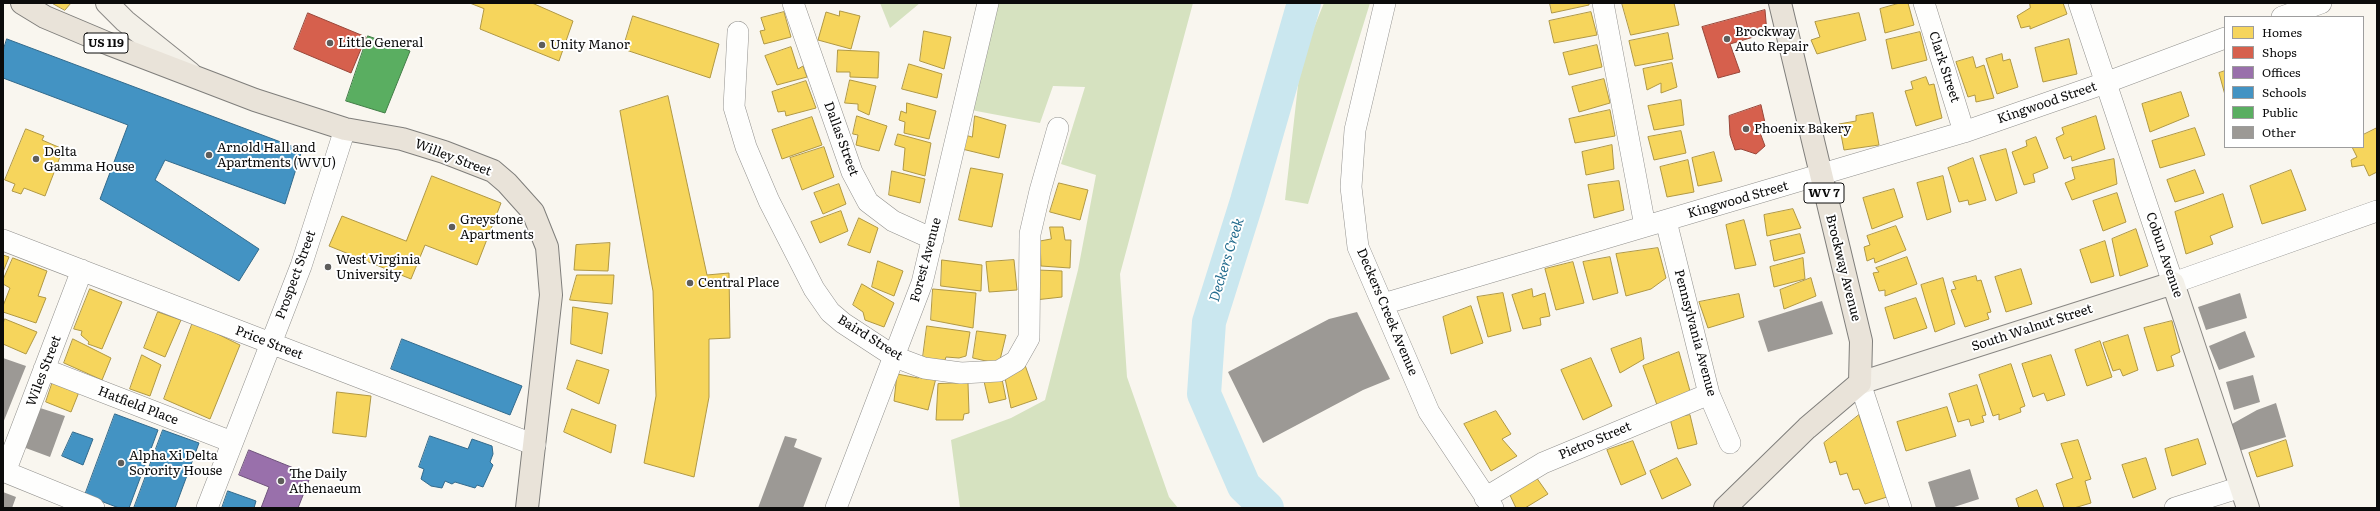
<!DOCTYPE html>
<style>
body{margin:0}
#map{position:relative;width:2380px;height:511px;overflow:hidden;background:#f9f6ef;font-family:Literata,serif}
canvas{display:block}
.frame{position:absolute;inset:0;border:4px solid #0b0b0b;pointer-events:none}
.legend{position:absolute;left:2224px;top:16px;width:140px;height:132px;box-sizing:border-box;background:#fff;border:1px solid #9d9d9d;margin:0;padding:5px 7px;list-style:none;font-size:12px;color:#0b0b0b}
.legend li{display:flex;align-items:center;gap:8px;height:20px}
.legend b{width:20px;border:1px solid #9d9d9d}
</style>
<div id="map">
<canvas width="2380" height="511"></canvas>
<div class="frame"></div>
<ul class="legend">
<li><b style="height:11px;background:#f6d55c"></b>Homes</li>
<li><b style="height:11px;background:#d6604d"></b>Shops</li>
<li><b style="height:11px;background:#9970ab"></b>Offices</li>
<li><b style="height:11px;background:#4393c3"></b>Schools</li>
<li><b style="height:11px;background:#5aae61"></b>Public</li>
<li><b style="height:11px;background:#9c9995"></b>Other</li>
</ul>
</div>
<script>
const c = document.querySelector('canvas').getContext('2d');
c.lineJoin = 'round';
function paint(path, color) { c.fillStyle = color; c.fill(path, 'evenodd'); }
function strokePath(path, color, width, dash) { c.strokeStyle = color; c.lineWidth = width; c.lineCap = dash ? 'butt' : 'round'; c.setLineDash(dash || []); c.stroke(path); }
function label(font, color, halo, rows, align = 'center') {
  c.font = font + ' Literata,serif'; c.lineWidth = 4; c.setLineDash([]); c.textBaseline = 'middle'; c.strokeStyle = halo; c.fillStyle = color; for (const [text, x, y, turn = 0] of rows) {
    c.save(); c.translate(x, y); c.rotate((+turn || 0) * Math.PI / 180); c.textAlign = isNaN(turn) ? turn : align; if (halo) c.strokeText(text, 0, 0); c.fillText(text, 0, 0); c.restore();
  }
}
paint(new Path2D(`
 M880,3H920L890,28Z
 M999,3H1193L1120,274L1127,377L1169,497L1178,508H960L951,440L1011,418L1045,400L1078,270L1096,175L1061,164L1085,87L1053,86L1040,123L971,110Z
 M1324,3H1370L1308,204L1285,200L1301,59Z`), '#d6e2c0');
const homes = new Path2D(`
 M52,3H71L65,10Z
 M470,3H532L573,21L559,61L480,29L484,9Z
 M1550,3H1589V5L1552,13Z
 M1622,3H1674L1679,25L1631,35Z
 M1900,3H1908L1914,25L1885,33L1880,9Z
 M2030,3H2063L2067,14L2030,29V26L2021,28L2017,16L2030,8Z
 M840,11L860,16L851,49L818,40L826,12L839,16Z
 M784,12L791,37L764,44L760,31L765,30L761,18Z
 M1591,12L1597,35L1554,43L1549,21Z
 M1859,13L1866,40L1817,54L1811,40L1820,37L1815,22Z
 M633,16L719,44L710,78L623,49Z
 M924,31L951,37L944,69L920,61Z
 M1920,32L1927,60L1892,69L1886,40Z
 M1668,33L1673,59L1635,66L1629,41Z
 M2069,39L2077,74L2043,82L2035,48Z
 M1597,45L1602,67L1569,75L1563,53Z
 M791,47L798,69L803,66L807,77L777,85L765,56Z
 M838,50L879,52L878,78L850,77V72H837Z
 M2002,54L2003,61L2010,59L2018,87L1997,94L1986,59Z
 M1973,57L1976,68L1984,65L1994,98L1976,102L1975,95L1968,97L1956,62Z
 M1672,63L1677,87L1661,93V83L1647,90L1643,69Z
 M909,64L942,74L937,98L902,89Z
 M2225,71V95L2219,73Z
 M1926,77L1929,85L1934,84L1942,118L1916,126L1905,91L1913,89L1911,82Z
 M1604,79L1610,103L1579,112L1572,87Z
 M850,80L876,86L869,115L858,110V104L845,103Z
 M806,81L816,108L786,116L785,111L778,112L772,92Z
 M2181,92L2189,116L2150,132L2142,104Z
 M668,96L707,275L729,273L730,338L709,339V397L694,477L644,463L656,396L653,291L620,111Z
 M1681,100L1684,125L1654,130L1648,106Z
 M907,103L936,111L929,139L904,133L905,122L899,120L901,111L906,113Z
 M1610,110L1615,136L1575,143L1569,119Z
 M1873,113L1879,145L1844,150L1839,124L1856,121V116Z
 M857,116L887,126L879,151L856,145L858,135L853,134Z
 M975,116L1006,125L999,158L962,149L965,135L972,137Z
 M2096,116L2105,149L2072,161L2071,156L2064,159L2056,138L2064,134L2062,128Z
 M812,117L822,145L782,159L772,130Z
 M2195,128L2205,155L2160,168L2152,141Z
 M2377,128V172L2369,176L2364,165L2352,167L2351,160L2357,157L2352,147H2363V135Z
 M26,129L44,136L42,140L63,149L45,196L24,188L21,194L12,191L15,184L5,180Z
 M1681,131L1686,153L1654,160L1648,137Z
 M898,134L931,143L925,176L903,170L905,148L895,145Z
 M2036,137L2048,168L2033,174L2035,182L2024,185L2012,152L2027,146L2026,141Z
 M1612,145L1614,169L1586,175L1582,152Z
 M824,147L834,177L802,190L790,158Z
 M2006,149L2017,193L1996,201L1980,156Z
 M1714,152L1722,181L1698,186L1692,158Z
 M1973,158L1986,200L1969,205L1968,200L1959,202L1948,168Z
 M2114,159L2117,184L2072,200L2065,183L2075,179L2072,168Z
 M1688,160L1694,192L1667,197L1660,167Z
 M971,168L1003,174L992,227L959,220Z
 M2195,170L2204,193L2175,202L2167,180Z
 M2291,170L2306,210L2262,224L2250,186Z
 M892,171L925,179L920,203L889,195Z
 M432,176L501,203L477,265L425,245L411,279L329,246L342,216L406,241Z
 M1943,176L1951,212L1927,220L1917,183Z
 M1619,181L1624,210L1594,218L1588,185Z
 M1059,183L1088,190L1080,220L1050,212Z
 M839,184L846,204L823,214L814,193Z
 M1894,189L1903,217L1872,229L1863,198Z
 M2117,193L2126,222L2103,231L2093,201Z
 M2223,194L2233,227L2210,236L2213,244L2186,254L2175,212Z
 M1793,209L1801,228L1767,236L1764,215Z
 M841,211L848,231L820,243L811,222Z
 M859,218L878,228L870,253L848,245Z
 M1744,220L1756,265L1735,269L1726,225Z
 M1896,226L1906,250L1875,263L1874,258L1867,261L1864,247L1870,245L1867,236Z
 M1050,227H1063L1065,240H1071L1070,268L1041,266L1040,241L1051,239Z
 M2136,229L2148,266L2120,276L2112,239Z
 M1800,234L1805,253L1774,261L1770,241Z
 M2105,241L2114,276L2091,283L2080,250Z
 M610,243L608,271L574,270L576,245Z
 M1658,248L1666,278L1651,289L1626,296L1616,254Z
 M3,255L9,257L3,272Z
 M1610,257L1618,293L1593,300L1583,262Z
 M1907,257L1917,284L1885,296V290L1879,291L1873,273L1879,272L1876,268Z
 M13,258L47,271L38,296L46,298L36,323L3,312V306L10,288L3,284V280Z
 M1803,258L1805,279L1774,287L1770,267Z
 M942,260L982,265L981,291L941,286Z
 M1014,260L1017,290L989,292L986,262Z
 M878,261L903,271L894,296L872,287Z
 M1573,262L1584,303L1556,310L1545,269Z
 M2021,269L2032,304L2006,312L1995,277Z
 M1037,270L1062,271V297L1035,300Z
 M577,275H614L612,304L570,300Z
 M1976,276L1977,281L1981,280L1991,312L1987,313L1989,319L1965,327L1951,290L1956,289L1953,282Z
 M1811,278L1816,296L1784,309L1780,290Z
 M1943,278L1955,324L1935,332L1921,285Z
 M862,284L894,303L884,327L865,320L863,312L853,305Z
 M90,289L122,302L102,349L88,344L89,342L81,335L82,331L74,329Z
 M933,289L976,293L973,328L931,320Z
 M1532,289L1533,297L1545,293L1550,316L1540,318L1541,325L1523,329L1512,295Z
 M1503,293L1511,331L1488,337L1477,297Z
 M1739,294L1744,317L1708,328L1699,302Z
 M1916,298L1927,328L1894,339L1885,308Z
 M1471,306L1483,343L1451,354L1443,317Z
 M573,307L608,313L602,354L571,344Z
 M158,312L181,320L165,357L144,348Z
 M5,319L37,332L26,354L3,344V324Z
 M2172,321L2180,352L2171,356L2174,366L2157,371L2144,328Z
 M193,322L240,345L210,419L164,399Z
 M927,326L970,332L966,356L959,358L946,357L944,363L923,357Z
 M977,331L1006,335L999,364L973,358Z
 M2128,335L2138,370L2123,376L2120,369L2113,371L2103,343Z
 M1641,338L1644,359L1620,373L1611,349Z
 M73,339L111,358L102,380L64,363Z
 M2100,341L2112,377L2087,386L2075,350Z
 M1679,352L1690,391L1657,405L1643,366Z
 M142,355L161,365L150,396L130,389Z
 M2051,355L2065,395L2047,401L2044,393L2033,397L2022,364Z
 M1591,358L1612,406L1583,420L1561,370Z
 M577,360L609,370L599,404L567,389Z
 M2011,364L2025,406L2020,408L2021,412L1999,420V414L1993,416L1979,375Z
 M1025,365L1037,399L1011,408L1004,373Z
 M921,373L936,378L928,410L894,401L897,374L918,378Z
 M1001,374L1006,399L989,403L983,377Z
 M54,378L81,387L71,412L46,402Z
 M968,383L969,413L964,414L963,420H936L938,384Z
 M1977,385L1986,415L1982,416L1984,422L1971,426L1969,419L1958,422L1949,394Z
 M337,392L371,396L366,437L333,433Z
 M1947,407L1956,436L1906,451L1897,422Z
 M572,409L616,425L611,453L564,432Z
 M1496,411L1511,434L1502,439L1517,456L1491,471L1464,424Z
 M1690,415L1697,444L1678,449L1670,419Z
 M1859,415L1887,497L1865,504L1859,489L1853,490L1847,473L1840,475L1836,461L1830,463L1824,443Z
 M2198,439L2206,464L2172,476L2165,449Z
 M2078,440L2091,479L2085,481L2091,503L2074,508H2064L2056,484L2073,478L2061,444Z
 M2286,440L2293,466L2257,477L2249,453Z
 M1633,441L1646,474L1621,485L1607,450Z
 M1677,458L1691,485L1662,499L1650,471Z
 M2146,458L2156,489L2133,498L2122,465Z
 M1536,477L1548,494L1525,508H1516L1509,493Z
 M2037,490L2044,508H2019L2016,499Z`);
paint(homes, '#f6d55c');
strokePath(homes, '#b09844', 1);
const shops = new Path2D(`
 M1765,10L1767,33L1730,44L1740,72L1718,78L1702,27Z
 M308,13L366,37L351,73L294,49Z
 M1761,105L1766,127L1759,130L1765,146L1756,154L1741,149L1735,150L1730,135L1729,116Z`);
paint(shops, '#d6604d');
strokePath(shops, '#994639', 1);
const offices = new Path2D(`
 M249,450L311,475L298,508H261L269,487L239,475Z`);
paint(offices, '#9970ab');
strokePath(offices, '#6e527b', 1);
const schools = new Path2D(`
 M7,39L302,150L285,204L165,160L155,180L259,249L239,281L100,199L128,125L3,78V51Z
 M402,339L522,386L510,415L391,369Z
 M115,414L158,430L129,508H119L85,495Z
 M163,430L199,443L175,508H134Z
 M73,432L93,439L83,465L62,456Z
 M430,436L468,449L472,439L492,446L493,454L490,462L493,465L483,487L477,485L475,488L455,482L452,484L445,481L442,488L431,486L421,479L424,469L419,467Z
 M228,491L256,501L254,508H222Z`);
paint(schools, '#4393c3');
strokePath(schools, '#326a8c', 1);
const public = new Path2D(`
 M368,36L410,51L385,113L346,101Z`);
paint(public, '#5aae61');
strokePath(public, '#427d47', 1);
strokePath(new Path2D(`
 M1267,508L1244,486L1204,394L1209,322L1247,201L1304,3`), '#cae7ef', 34);
paint(new Path2D(`
 M2240,293L2247,318L2206,330L2198,307Z
 M1822,301L1833,334L1768,352L1758,321Z
 M1357,312L1390,379L1363,390L1263,443L1228,372L1329,319Z
 M2245,331L2255,357L2219,370L2209,346Z
 M3,358L26,366L3,423Z
 M2253,375L2260,402L2234,410L2226,382Z
 M2276,403L2286,437L2239,451L2232,424L2257,410Z
 M37,407L65,416L50,457L23,447Z
 M785,436L797,439L794,447L822,458L803,508H758Z
 M1970,469L1979,499L1951,508H1936L1928,482Z
 M3,492L16,497L12,508H3Z`), '#9c9995');
const street = new Path2D(`
 M793,3L852,172L868,202L893,221L933,239
 M1385,3L1355,130L1351,187L1358,247L1429,412L1493,508
 M1603,3L1645,226
 M1924,3L1964,132
 M2079,3L2173,283L2377,211
 M2282,17L2321,3
 M738,32L734,107L746,147L769,201L814,289L830,312L843,323L895,357L924,368L961,373L999,371L1016,361L1029,338L1030,234L1040,191L1058,128
 M1666,221L1709,394L1730,443
 M3,240L535,445
 M1383,304L1964,132L2105,83L2225,38
 M44,369L232,442
 M1860,383L1901,508
 M3,471L94,508
 M5,472L82,270
 M1485,498L1543,463L1709,394
 M207,508L301,266L345,129
 M836,508L922,283L988,3
 M2175,508L2241,487`);
const secondary = new Path2D(`
 M107,3L125,21L190,73
 M1860,383L2173,283L2248,508`);
const primary = new Path2D(`
 M22,3L45,17L109,44L255,100L345,129L402,139L444,152L493,171L507,183L533,212L547,247L551,295L527,508
 M1725,508L1807,428L1860,383L1861,341L1780,3`);
strokePath(street, '#92918e', 22);
strokePath(secondary, '#898784', 24);
strokePath(primary, '#7f7e7b', 24);
strokePath(street, '#fefefd', 21);
strokePath(secondary, '#f3f0e8', 22);
strokePath(primary, '#e9e3d9', 22);
for (const [x, y, r, color] of [
 [1727,39,4,"#5e5d5b"],
 [330,43,4,"#5e5d5b"],
 [542,45,4,"#5e5d5b"],
 [1746,129,4,"#5e5d5b"],
 [209,155,4,"#5e5d5b"],
 [36,159,4,"#5e5d5b"],
 [452,227,4,"#5e5d5b"],
 [328,267,4,"#5e5d5b"],
 [690,283,4,"#5e5d5b"],
 [121,463,4,"#5e5d5b"],
 [281,481,4,"#5e5d5b"]
]) { const dot = new Path2D(); dot.arc(x, y, r, 0, 2 * Math.PI); c.fillStyle = color; c.fill(dot); strokePath(dot, '#fff', 1.5); }
for (const [x, y, w] of [
 [106,43,44],
 [1824,193,40]
]) { const box = new Path2D(); box.roundRect(x - w / 2, y - 10, w, 20, 3); c.fillStyle = '#fff'; c.fill(box); strokePath(box, '#0b0b0b', 1); }
label('bold 12px', '#0b0b0b', null, [
 ["US 119",106,43],
 ["WV 7",1824,193]
]);
label('13px', '#0b0b0b', '#fff', [
 ["Brockway",1735,32],
 ["Auto Repair",1735,47],
 ["Little General",338,43],
 ["Unity Manor",550,45],
 ["Phoenix Bakery",1754,129],
 ["Arnold Hall and",217,148],
 ["Apartments (WVU)",217,163],
 ["Delta",44,152],
 ["Gamma House",44,167],
 ["Greystone",460,220],
 ["Apartments",460,235],
 ["West Virginia",336,260],
 ["University",336,275],
 ["Central Place",698,283],
 ["Alpha Xi Delta",129,456],
 ["Sorority House",129,471],
 ["The Daily",289,474],
 ["Athenaeum",289,489]
], 'left');
label('13px', '#0b0b0b', '#fff', [
 ["Clark Street",1944,67,72],
 ["Kingwood Street",2047,103,-19],
 ["Dallas Street",841,139,70],
 ["Willey Street",453,158,21],
 ["Kingwood Street",1738,200,-16],
 ["Cobun Avenue",2164,255,71],
 ["Forest Avenue",926,260,-75],
 ["Brockway Avenue",1843,268,76],
 ["Prospect Street",296,275,-70],
 ["Deckers Creek Avenue",1387,312,67],
 ["South Walnut Street",2032,328,-18],
 ["Pennsylvania Avenue",1695,333,75],
 ["Baird Street",870,338,32],
 ["Price Street",269,343,21],
 ["Wiles Street",44,371,-69],
 ["Hatfield Place",138,406,21],
 ["Pietro Street",1595,441,-23]
]);
label('italic 14px', '#236c8e', '#fff', [
 ["Deckers Creek",1227,260,-73]
]);
</script>
